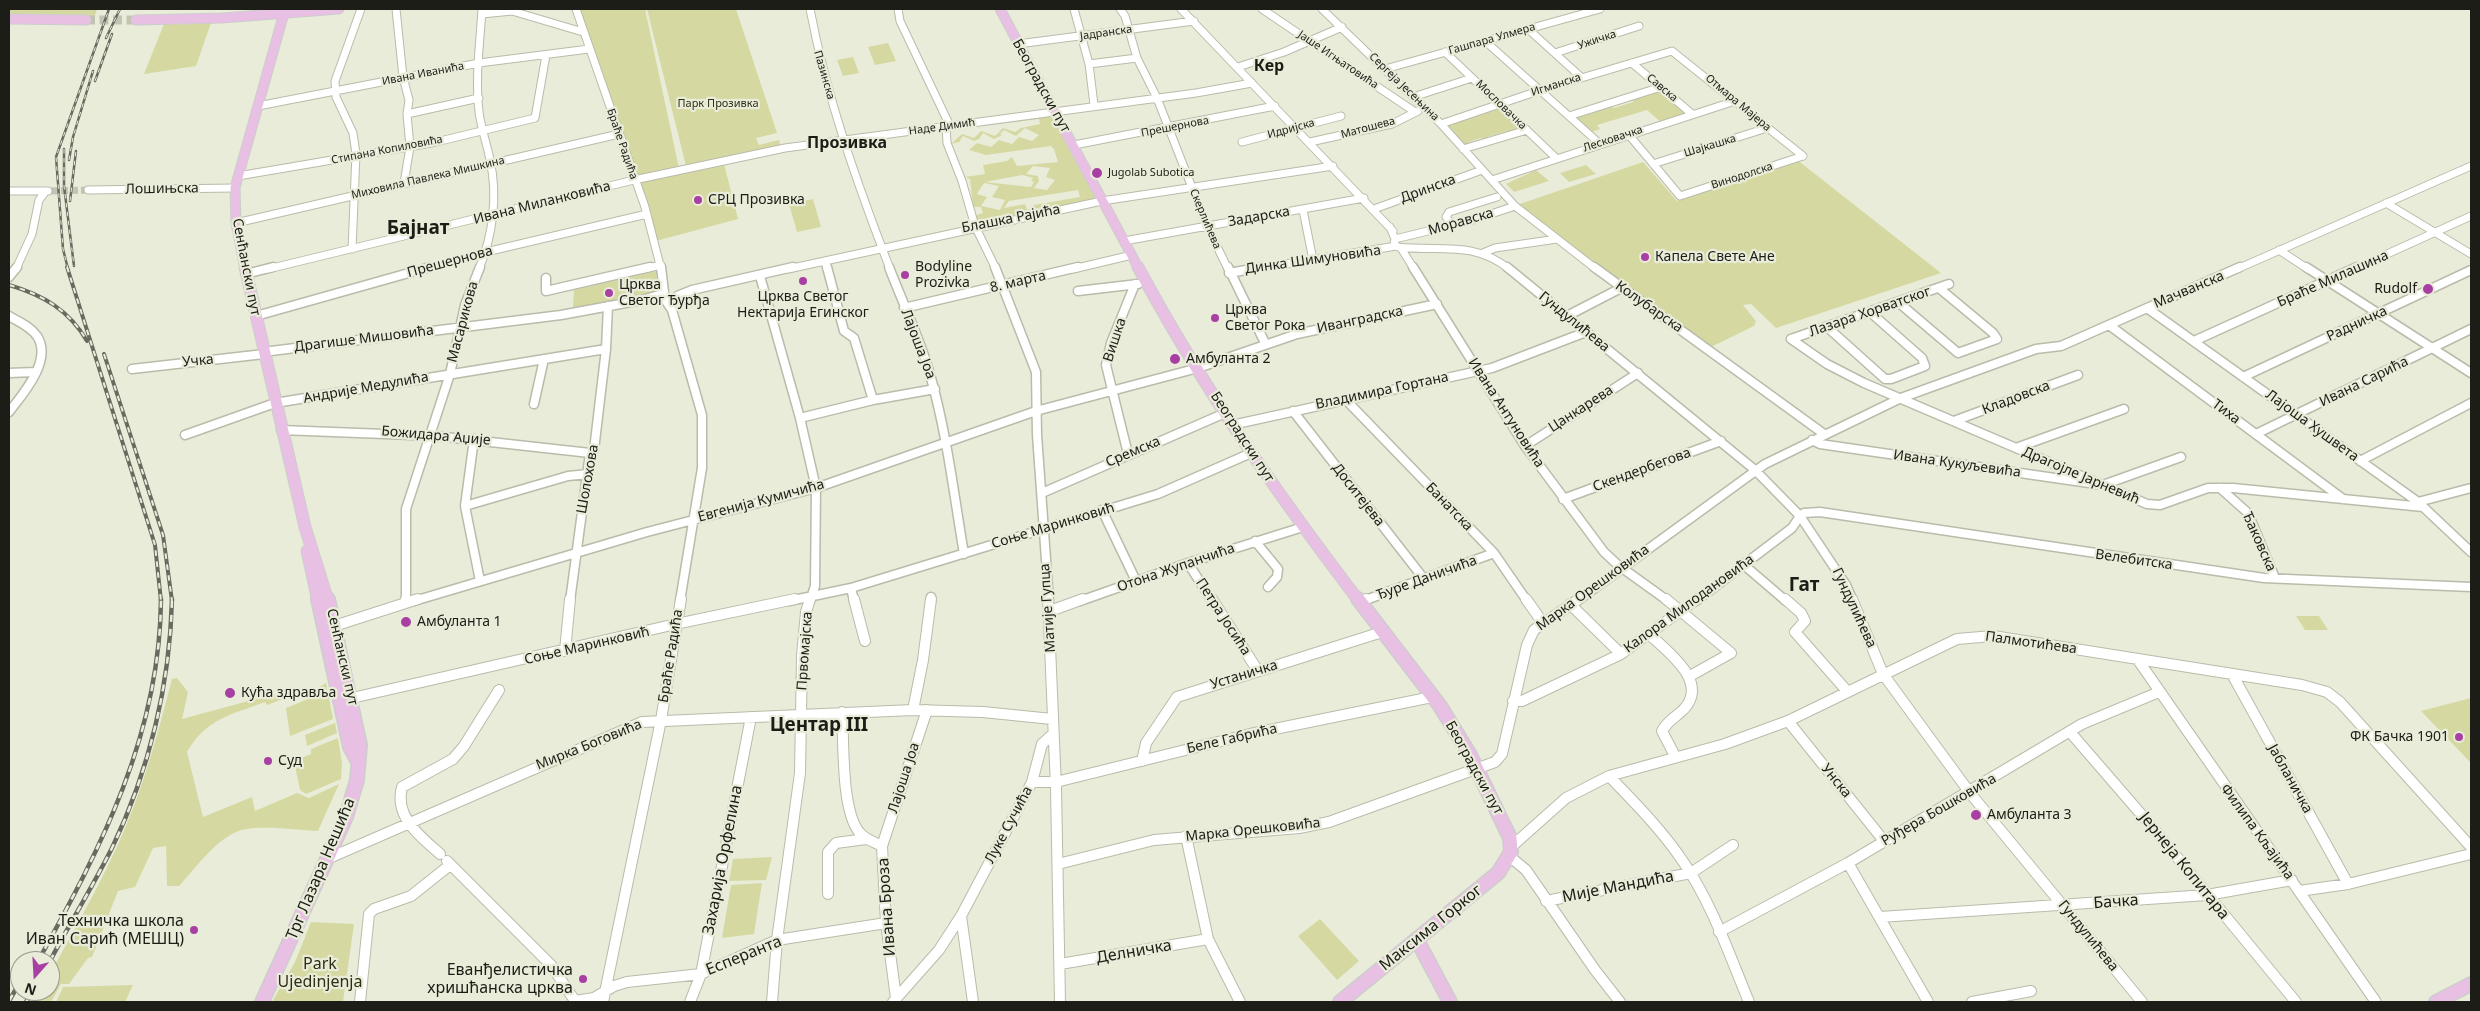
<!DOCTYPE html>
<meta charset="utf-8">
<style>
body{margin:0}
#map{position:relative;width:2480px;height:1011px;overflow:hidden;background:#eaecda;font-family:"Noto Sans",sans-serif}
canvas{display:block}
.frame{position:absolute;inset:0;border:10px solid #1c1d16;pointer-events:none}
.north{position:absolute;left:10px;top:951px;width:50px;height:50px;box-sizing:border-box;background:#eaecda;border:1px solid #98998c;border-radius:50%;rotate:199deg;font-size:14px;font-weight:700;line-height:20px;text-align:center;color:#1c1d16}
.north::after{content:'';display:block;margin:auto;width:18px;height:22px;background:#a840a3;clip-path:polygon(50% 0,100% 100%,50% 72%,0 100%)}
</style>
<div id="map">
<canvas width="2480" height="1011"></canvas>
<div class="frame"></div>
<div class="north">N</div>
</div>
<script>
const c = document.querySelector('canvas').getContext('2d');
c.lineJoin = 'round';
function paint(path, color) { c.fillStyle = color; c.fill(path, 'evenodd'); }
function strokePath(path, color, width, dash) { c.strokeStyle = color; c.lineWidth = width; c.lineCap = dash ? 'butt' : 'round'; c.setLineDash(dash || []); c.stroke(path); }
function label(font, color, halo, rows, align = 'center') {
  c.font = font + ' "Noto Sans",sans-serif'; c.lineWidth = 4.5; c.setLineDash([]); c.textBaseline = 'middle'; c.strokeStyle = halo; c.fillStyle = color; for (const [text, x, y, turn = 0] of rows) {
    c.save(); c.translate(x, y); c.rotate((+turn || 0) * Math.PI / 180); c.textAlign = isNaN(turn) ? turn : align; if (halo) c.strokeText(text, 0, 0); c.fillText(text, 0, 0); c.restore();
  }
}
paint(new Path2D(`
 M9,9H97L95,16H9Z
 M578,9H645L680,173L724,164L738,219L656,241L641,183Z
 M647,9H736L777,133L756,138L759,145L779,140L781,147L686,166Z
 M212,20L196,66L144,74L164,24Z
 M888,43L896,61L875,65L868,47Z
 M853,57L859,73L843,76L837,60Z
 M1660,88L1691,114L1662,123L1647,110L1597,125L1600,129L1589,133L1570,116L1605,105L1614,108L1633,102V97Z
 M1501,106L1523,128L1509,133L1507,131L1487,137L1488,139L1483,141L1481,138L1469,142L1471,145L1463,147L1445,127L1446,123Z
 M1055,111L1102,201L975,226L972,217L983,213L981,207H973L970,179L965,177L985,174L983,165L1007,161L1012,157L1017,166L1058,162L1054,149L1051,146L986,155L969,150L977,143L991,147L999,140L1012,144L1019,137L1032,141L1039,135L1025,128L1016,136L1004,130L1000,134L1002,135L994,139L983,133L979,139L974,141L963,136L959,142L951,144L962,134L974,138L981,131L995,136L1003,128L1015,132L1021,128L1040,124L1039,119L983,126L980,124ZM1033,166L1050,168L1046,177L1055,180L1047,190L1034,188L1039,181L1038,176L1026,174ZM1022,175L1033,178L1031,181L1034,182L1031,187L985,182ZM984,183L999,186L992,197L1005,200L1000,210L981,206L987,197L977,194ZM1078,190L1080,197L1034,205L1031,209H1027L1025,204L1004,208L1009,201Z
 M1796,159L1941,273L1776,328L1751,304L1743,305L1756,321L1754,326L1709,348L1514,206L1643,162L1677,201Z
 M1586,165L1596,174L1569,182L1560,173Z
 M1536,170L1549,181L1514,192L1506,184Z
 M813,199L821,227L797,232L789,204Z
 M656,271L658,291L573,308L574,290Z
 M2296,616H2319L2328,630H2305Z
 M177,678L188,692L182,719L274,694L283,696V699L267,705L265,702C231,715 207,718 187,752L203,817L252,797L255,811L297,793L309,798L339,784L318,831C297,830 251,823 234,833C212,844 195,869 179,886H167L166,846L153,848L135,887L118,891L92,957L88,958L69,984H61L51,1002H35L41,991H50V974C80,919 113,863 135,803C150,763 161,721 172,679Z
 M326,683L333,719L290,736L286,708L320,694L319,687Z
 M2471,698V763L2421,711Z
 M335,723L337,733L307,746L305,735Z
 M338,738L342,764L341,779L306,794L300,790L294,761L311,754V749Z
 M772,857L766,880L729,881L733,859Z
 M762,883L754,934L722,938L731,885Z
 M1320,919L1359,961L1337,980L1298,936Z
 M311,922L354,924L343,1002H272L295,962Z
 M133,985L125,1002H56L63,987Z`), '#d5d9a1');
strokePath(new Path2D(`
 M51,191L88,190`), '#c1c3b3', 7, [7, 3]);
strokePath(new Path2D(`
 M86,20H136`), '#c1c3b3', 9, [9, 4.5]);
const minorFar2 = new Path2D(`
 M396,9L403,77L409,100L407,114L410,147L404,183
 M576,9L645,207L661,269
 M810,9C827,99 857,183 890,269
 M898,9L900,21L950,126
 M1074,9L1089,64L1094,105
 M1120,9L1125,16L1137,58L1157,98L1207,226L1228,269
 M1181,9L1393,231
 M1262,9L1415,112
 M1322,9L1441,124L1515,206L1596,269
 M482,14L512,11L583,32
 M1528,29L1581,77
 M1485,41L1600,144
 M1018,44L1194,21
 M1445,52L1556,158
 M1555,53L1639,26
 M1632,63L1692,114
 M1089,64L1137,58
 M1238,67L1284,52L1342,27
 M1385,69L1600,9
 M1413,97L1472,78
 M258,106L479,63L589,49
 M407,114L479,98
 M1569,116L1661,87
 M1441,124L1541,90L1672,51L1803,156
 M946,126L947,143L962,181L975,226L996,269
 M1629,135L1680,196L1803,156
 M1242,142L1341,116
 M1310,142L1392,124L1418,111
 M1074,145L1275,106
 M1463,149L1527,130
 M1653,164L1767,128
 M238,176L432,143L535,118L546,55
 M1492,180L1735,101
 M88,190L235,188
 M9,191H48
 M2386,203L2471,254
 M1374,209L1482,170
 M1303,210L1313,260
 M236,223L619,134
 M1452,225L1446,217L1449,212L1497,197
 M1390,227L1395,239L1394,244L1398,247C1440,252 1473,240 1509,269
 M1395,239L1473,220L1515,206
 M1124,241L1364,198
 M1401,248L1414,269
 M352,249L356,154L353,133L336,97L335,81L361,9
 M2279,250L2308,269
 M1483,253L1495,248L1557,239
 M825,261L827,269
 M16,269L32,234L39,200L46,191
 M268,269L634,180L785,148L1196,93L1252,83
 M426,269L486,252L647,214
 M479,269C493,235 498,196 490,160C487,144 481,128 479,112C475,78 480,43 482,9
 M644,269L661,265
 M788,269L1102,201L1333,166
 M1073,269L1132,255
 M1255,269L1396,246
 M2237,269L2471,166
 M2354,269L2471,216`);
const minorFar1 = new Path2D(`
 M661,267L664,292
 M827,267L844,331L854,338L873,400
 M889,267C903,304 921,340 931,378C947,435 954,495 964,554
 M995,267L1036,372L1037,435L1049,601
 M1228,267L1265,343
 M1413,267L1525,446L1604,552L1618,565L1668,601
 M1507,267L1755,470L1800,516L1846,585L1853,601
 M1594,267L1824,434
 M2306,267L2471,373
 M1229,273L1263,267
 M246,274L273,267
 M760,276L800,418L816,488L815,586L810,601
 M9,277L17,267
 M546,278V291L650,267
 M1078,291L1138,284
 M677,296L692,290L793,267
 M666,301L672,310L702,415V468L680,601
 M1898,302L1958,353L1997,339L1993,333L1939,288
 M904,308L1078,267
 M2147,308L2418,502L2471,552
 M9,316C19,322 30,326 37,336C53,360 23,394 9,412
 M256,316L430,267
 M1567,316L1621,288
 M2109,325L2343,499
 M1827,327L1885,379H1891L1925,366L1922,358L1870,312
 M1791,339L1827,364L1864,383L2147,504L2160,505L2208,488H2233L2423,507
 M1791,339L1949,284
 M2194,341L2357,267
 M263,352L561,315L642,300L662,294
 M132,369L264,354
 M9,373L35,372
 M2243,377L2471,270
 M1345,399L1494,553L1527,601
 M534,404L544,359
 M1293,411L1424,579
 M800,418L873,400L935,389
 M1954,421L2078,375
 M1232,425L1492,368L1586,332
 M281,430L436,436L590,453
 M2256,434L2471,329
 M185,435L275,403L606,349
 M474,439L465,506L480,581
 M1812,440L1820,444L2103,485L2181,457
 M1525,446L1638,373
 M2016,448L2124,409
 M1128,454L1106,365L1111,343L1135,284
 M2360,461L2471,403
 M2220,488L2248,513L2275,578
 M1042,493L1225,413
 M1563,499L1721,441
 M2418,502L2471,488
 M465,506L568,476L588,474
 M1102,510L1136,581
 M1800,516L1804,513L1820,512L2264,578L2471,587
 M1255,541L1278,569L1277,577L1268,587
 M1188,563L1212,601
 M1744,565L1786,601
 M851,588L854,601
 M406,601V509L450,374L465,305L480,267
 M414,601L647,532L816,488L1036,411L1198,368L1297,334L1437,304
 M570,601L590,453L594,450L606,349L608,306
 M789,601L851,588L1158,494L1251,453
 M931,601V597
 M1080,601L1188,563L1303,527
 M1363,601L1494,553
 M1577,601L1765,464L1901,398L2036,349L2061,346L2240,267
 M1696,601L1792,528L1800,516`);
const minor = new Path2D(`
 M406,599V603
 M854,599L865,641
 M1048,599L1056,788L1060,1002
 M1212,599L1258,671
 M1526,599L1543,623
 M1666,599L1731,653L1690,676
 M1785,599L1801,613L1805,621L1795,632L1847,691
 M1852,599L1883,674L1970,793L2142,1002
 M1359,602L1366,599
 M1570,604L1621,654
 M1050,611L1083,599
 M331,627L418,599
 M1650,635C1669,653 1709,682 1684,709C1676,717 1667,721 1662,731L1675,756
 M565,651L570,599
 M2138,660L2376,1002
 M2232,674L2348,884
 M352,698L676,624L795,599
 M1513,701H1522L1621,654L1697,599
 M913,710L923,660L931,599
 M842,712C844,742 841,809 859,832C864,839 874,842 882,846
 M1788,721L1884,841
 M2070,732L2153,828L2296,1002
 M1142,761L1146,743L1177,697L1382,632
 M1609,776C1635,803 1661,829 1682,860C1712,903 1729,954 1749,1002
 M1032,782H1056L1250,734L1432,697
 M1186,836L1208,939L1240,1002
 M1511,847L1566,798L1609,776L1725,744L1788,721L1957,639L1993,636L2302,685L2327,692L2340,702L2471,847
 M440,854C420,836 394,817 402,787L453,759L464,746L499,690
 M1509,856L1526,870L1595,970L1620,1002
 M327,859L642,722L913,710L983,712L1052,719
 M447,861L551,965L575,1001L594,998L614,986L627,982L701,974L777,940L886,923
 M1848,863L1928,1002
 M1058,864L1154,840L1299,828L1329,822L1495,762L1502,754L1527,645L1534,630L1579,599
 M2299,891L2348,884L2471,854
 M828,894V852L836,843L866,839
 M1546,901L1691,873L1733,845
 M961,916L973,1002
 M1880,917L2207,895L2292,880
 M1719,932L1848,863L2082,724L2159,692
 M1060,964L1208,939
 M896,998L886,923L882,846L927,710
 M360,1002L369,914L374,909L411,896L450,865
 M603,1002L661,720L681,599
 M690,1002L701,974L751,717
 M772,1002L777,940L800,773L802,656L806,612L810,599
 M893,1002L939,950L961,916L1032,782L1042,744L1053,734
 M1972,1002L2031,991`);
const majorFar2 = new Path2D(`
 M1000,9L1139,269
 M9,19L86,20
 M136,20L222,18L339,9
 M245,269L236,223L235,188L284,13`);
const majorFar1 = new Path2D(`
 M245,267L305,527L328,601
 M1138,267C1201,385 1278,495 1359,601
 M307,551L318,601`);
const major = new Path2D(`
 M318,599L350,747L357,760
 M1417,940L1450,1002
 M262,1002L346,817L357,780L360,745L328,599
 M1340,1002L1498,873L1511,852L1510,838L1470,755L1440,706L1358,599
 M2436,1002L2471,984`);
strokePath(minorFar2, '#babbaa', 9);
strokePath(minorFar1, '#babbaa', 11);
strokePath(minor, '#babbaa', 12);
strokePath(majorFar2, '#cdcdcc', 11);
strokePath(majorFar1, '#cdcdcc', 13);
strokePath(major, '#cdcdcc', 16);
strokePath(minorFar2, '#fff', 7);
strokePath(minorFar1, '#fff', 8);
strokePath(minor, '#fff', 10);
strokePath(majorFar2, '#e8c0e4', 9);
strokePath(majorFar1, '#e8c0e4', 11);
strokePath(major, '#e8c0e4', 13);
const railFar2 = new Path2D(`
 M106,38L120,9
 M95,81L112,34
 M64,149V186L74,266
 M69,160L73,137L93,71
 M70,201L76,151
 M68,269L63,249L56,157L109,9`);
const railFar1 = new Path2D(`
 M67,267L155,545L161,601
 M9,285C43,295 69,310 87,341
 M104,354L163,535L172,601`);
const rail = new Path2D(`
 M38,961C102,846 160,734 161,599
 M50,961C70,923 93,886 112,848C149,771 170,685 172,599
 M9,1001L20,982
 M26,1002L33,991`);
strokePath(railFar2, '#686a5f', 2.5);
strokePath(railFar1, '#686a5f', 4);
strokePath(rail, '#686a5f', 4.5);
strokePath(railFar2, '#eaecda', 1, [4.5]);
strokePath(railFar1, '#eaecda', 2, [5.5]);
strokePath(rail, '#eaecda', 2.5, [7]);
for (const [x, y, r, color] of [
 [1097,173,6,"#a840a3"],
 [698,200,5,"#a840a3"],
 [1645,257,5,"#a840a3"],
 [905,275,5,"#a840a3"],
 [803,281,5,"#a840a3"],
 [2428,289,6,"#a840a3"],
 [609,293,5,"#a840a3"],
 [1215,318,5,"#a840a3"],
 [1175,359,6,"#a840a3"],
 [406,622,6,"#a840a3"],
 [230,693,6,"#a840a3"],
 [2459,737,5,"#a840a3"],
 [268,761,5,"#a840a3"],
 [1976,815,6,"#a840a3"],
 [194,930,5,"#a840a3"],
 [583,979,5,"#a840a3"]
]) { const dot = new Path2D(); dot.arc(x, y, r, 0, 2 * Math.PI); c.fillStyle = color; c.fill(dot); strokePath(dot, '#eaecda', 2); }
label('11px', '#1c1d16', '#eaecda', [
 ["Јадранска",1106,33,-8],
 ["Гашпара Улмера",1492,39,-16],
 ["Ужичка",1597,40,-18],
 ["Јаше Игњатовића",1338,60,34],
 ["Ивана Иванића",423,74,-11],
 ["Пазинска",824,75,74],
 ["Игманска",1556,85,-18],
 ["Сергеја Јесењина",1404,87,44],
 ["Савска",1662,88,40],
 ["Отмара Мајера",1738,103,40],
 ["Мословачка",1501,105,44],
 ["Наде Димић",942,127,-8],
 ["Прешернова",1175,127,-11],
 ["Матошева",1368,128,-15],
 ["Идријска",1291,129,-15],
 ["Лесковачка",1613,139,-18],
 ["Браће Радића",622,144,71],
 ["Шајкашка",1710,146,-17],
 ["Стипана Копиловића",387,150,-11],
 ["Винодолска",1742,176,-18],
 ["Миховила Павлека Мишкина",428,178,-13],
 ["Скерлићева",1205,219,67]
]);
label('11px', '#2e2f12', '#eaecda', [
 ["Парк Прозивка",718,104]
]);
label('11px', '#1c1d16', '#eaecda', [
 ["Jugolab Subotica",1108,173]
], 'left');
label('14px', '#1c1d16', '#eaecda', [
 ["Београдски пут",1041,86,61],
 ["Лошињска",162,189,-1],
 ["Дринска",1428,189,-20],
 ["Ивана Миланковића",542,203,-14],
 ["Задарска",1259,217,-10],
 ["Блашка Рајића",1011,219,-11],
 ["Моравска",1461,222,-16],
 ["Динка Шимуновића",1313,260,-8],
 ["Прешернова",450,262,-15],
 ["Сенћански пут",246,267,79],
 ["Браће Милашина",2333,279,-24],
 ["8. марта",1018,282,-13],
 ["Мачванска",2189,290,-23],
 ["Колубарска",1649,307,35],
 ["Лазара Хорватског",1870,312,-19],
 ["Иванградска",1360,320,-12],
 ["Масарикова",463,322,-75],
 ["Гундулићева",1574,322,39],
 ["Радничка",2357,324,-25],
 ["Драгише Мишовића",364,339,-7],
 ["Вишка",1115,340,-72],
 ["Лајоша Јоа",918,344,69],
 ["Учка",198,361,-6],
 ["Ивана Сарића",2364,382,-26],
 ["Андрије Медулића",366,388,-10],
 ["Владимира Гортана",1382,391,-12],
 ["Кладовска",2016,398,-21],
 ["Цанкарева",1581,409,-33],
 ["Тиха",2226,412,37],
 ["Ивана Антуновића",1506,413,57],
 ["Лајоша Хушвета",2312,426,36],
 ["Божидара Аџије",436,436,5],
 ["Београдски пут",1242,437,57],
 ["Сремска",1133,452,-23],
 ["Ивана Кукуљевића",1957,464,8],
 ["Скендербегова",1642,470,-20],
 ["Драгојле Јарневић",2081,476,23],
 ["Шолохова",588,479,-80],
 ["Доситејева",1358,495,52],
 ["Евгенија Кумичића",761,501,-15],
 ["Банатска",1449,507,46],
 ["Соње Маринковић",1053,526,-17],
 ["Ђаковска",2259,542,66],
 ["Велебитска",2134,560,8],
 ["Отона Жупанчића",1176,568,-19],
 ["Ђуре Даничића",1427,578,-20],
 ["Марка Орешковића",1593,588,-36],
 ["Калора Милодановића",1689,604,-36],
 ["Матије Гупца",1048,608,-94],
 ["Гундулићева",1854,608,65],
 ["Петра Јосића",1223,617,57],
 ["Палмотићева",2031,643,8],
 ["Соње Маринковић",587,646,-13],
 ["Првомајска",805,651,-86],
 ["Браће Радића",671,656,-81],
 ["Сенћански пут",342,657,77],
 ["Устаничка",1244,675,-17],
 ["Беле Габрића",1232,739,-13],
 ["Мирка Боговића",589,745,-22],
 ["Београдски пут",1474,768,61],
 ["Лајоша Јоа",904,778,-72],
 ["Јабланичка",2290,779,61],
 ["Унска",1836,781,51],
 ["Руђера Бошковића",1939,810,-30],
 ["Луке Сучића",1009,825,-62],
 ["Марка Орешковића",1253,830,-6],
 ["Филипа Кљајића",2257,832,54],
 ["Гундулићева",2088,936,51]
]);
label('14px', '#1c1d16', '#eaecda', [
 ["СРЦ Прозивка",708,200],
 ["Капела Свете Ане",1655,257],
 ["Bodyline",915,267],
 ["Prozivka",915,283],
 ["Црква",619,285],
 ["Светог Ђурђа",619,301],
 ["Rudolf",2417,289,"right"],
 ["Црква Светог",803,297,"center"],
 ["Нектарија Егинског",803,313,"center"],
 ["Црква",1225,310],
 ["Светог Рока",1225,326],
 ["Амбуланта 2",1186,359],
 ["Амбуланта 1",417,622],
 ["Кућа здравља",241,693],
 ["ФК Бачка 1901",2449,737,"right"],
 ["Суд",278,761],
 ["Амбуланта 3",1987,815]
], 'left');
label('bold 16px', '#1c1d16', '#eaecda', [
 ["Кер",1269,66],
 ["Прозивка",847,143]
]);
label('16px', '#1c1d16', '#eaecda', [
 ["Захарија Орфелина",723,860,-79],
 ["Јернеја Копитара",2184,866,51],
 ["Трг Лазара Нешића",321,869,-67],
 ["Мије Мандића",1618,887,-11],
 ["Бачка",2116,902,-4],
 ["Ивана Броза",887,907,-94],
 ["Максима Горког",1431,928,-39],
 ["Делничка",1134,952,-10],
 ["Есперанта",744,956,-22]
]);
label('16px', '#1c1d16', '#eaecda', [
 ["Техничка школа",184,921],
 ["Иван Сарић (МЕШЦ)",184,939],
 ["Еванђелистичка",573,970],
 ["хришћанска црква",573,988]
], 'right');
label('16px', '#2e2f12', '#eaecda', [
 ["Park",320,964],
 ["Ujedinjenja",320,982]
]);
label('bold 19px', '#1c1d16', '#eaecda', [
 ["Бајнат",418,229],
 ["Гат",1804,586],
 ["Центар III",819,726]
]);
</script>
